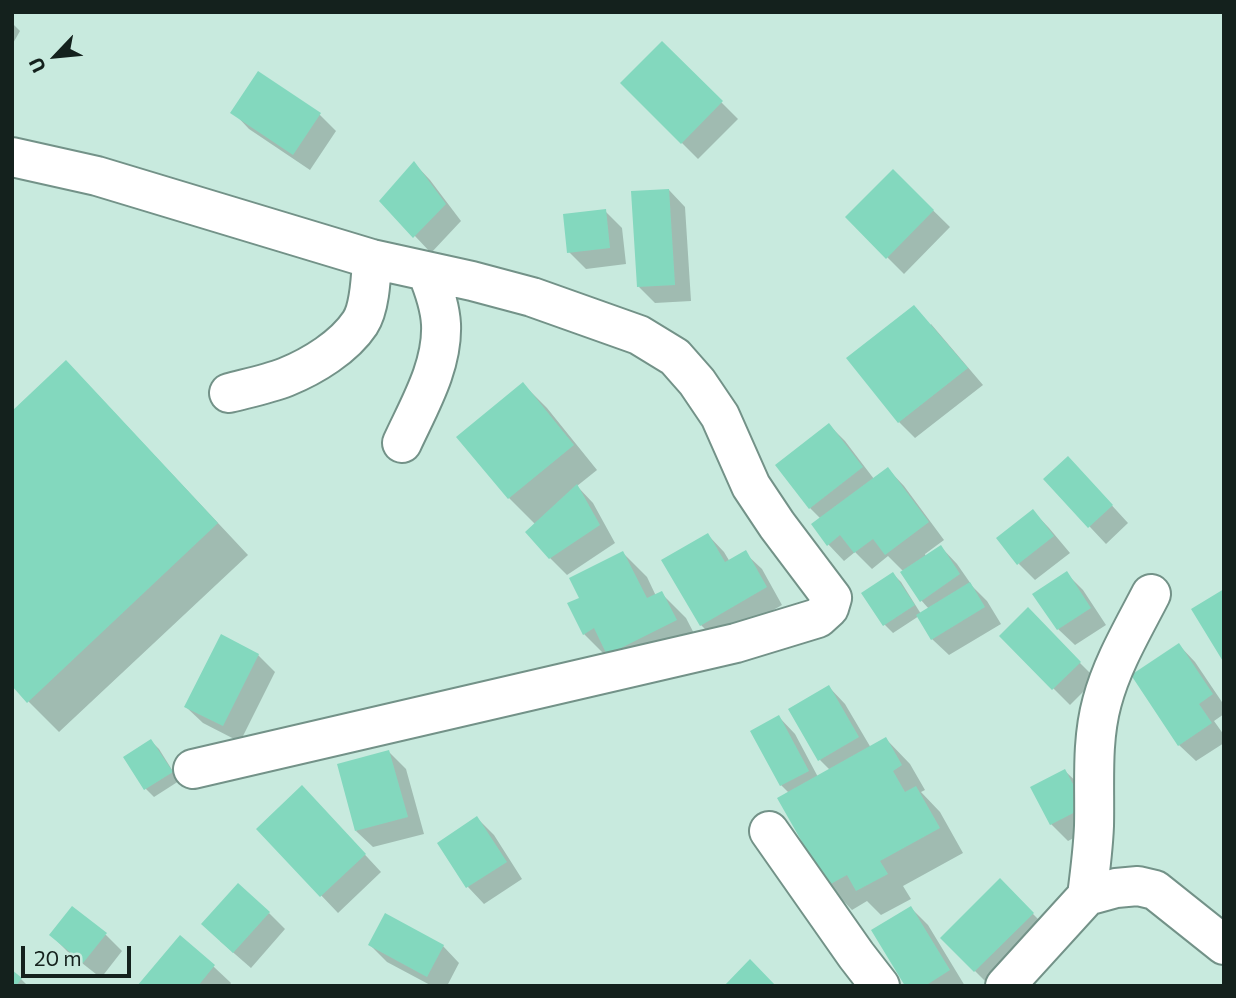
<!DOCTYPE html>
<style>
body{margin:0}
#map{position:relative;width:1236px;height:998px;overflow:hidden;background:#c8eade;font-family:Commissioner,sans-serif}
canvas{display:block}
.frame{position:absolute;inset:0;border:14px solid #14211d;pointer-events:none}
.north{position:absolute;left:21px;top:21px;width:70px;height:70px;-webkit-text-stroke:5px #c8eade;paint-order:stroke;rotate:244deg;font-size:19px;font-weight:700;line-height:28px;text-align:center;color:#14211d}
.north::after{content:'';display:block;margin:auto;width:24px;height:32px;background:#14211d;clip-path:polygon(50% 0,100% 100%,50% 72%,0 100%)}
.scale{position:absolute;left:21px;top:946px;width:110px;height:32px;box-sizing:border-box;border:4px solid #14211d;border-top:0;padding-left:9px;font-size:21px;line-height:24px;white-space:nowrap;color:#14211d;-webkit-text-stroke:5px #c8eade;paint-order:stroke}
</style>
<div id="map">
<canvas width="1236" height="998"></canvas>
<div class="frame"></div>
<div class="north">U</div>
<div class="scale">20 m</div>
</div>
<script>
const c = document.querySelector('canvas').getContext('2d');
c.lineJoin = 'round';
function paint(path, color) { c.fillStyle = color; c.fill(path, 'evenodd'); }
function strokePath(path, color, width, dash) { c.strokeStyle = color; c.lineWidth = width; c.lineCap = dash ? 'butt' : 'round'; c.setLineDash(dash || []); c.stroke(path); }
paint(new Path2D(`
 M12,23L20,31L12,45Z
 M662,43L738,119L698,159L622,83Z
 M259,74L320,115L336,131L310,170L249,129L233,112Z
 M414,163L430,180L461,221L431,253L382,201Z
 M893,171L950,227L904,274L847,217Z
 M669,190L685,207L691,301L655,303L639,287Z
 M605,211L622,228L626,264L586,269L569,252Z
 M931,324L983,385L915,438L899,422Z
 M523,384L547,408L597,470L577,486L593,503L615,543L567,575L550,558L536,525L509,498L459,437Z
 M96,393L248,555L59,732L28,701Z
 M829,425L845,441L874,479L888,469L904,486L944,540L925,554L926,557L941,547L957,564L973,587L987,601L1001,624L949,655L932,639L919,616L893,633L885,625L863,593L893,574L901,582L921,614L929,609L921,600L904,572L888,556L872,569L855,552L844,561L828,544L821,519L810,508Z
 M1084,475L1128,523L1106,544L1045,479Z
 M1033,511L1049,528L1070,553L1035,580L1019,564Z
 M708,535L724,552L730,562L745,553L762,569L782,605L718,642L701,625L664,561Z
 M623,553L647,577L656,596L661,593L686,618L700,645L608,658L584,634L581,598Z
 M1067,574L1083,590L1106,625L1075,645L1058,629Z
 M1027,610L1096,679L1070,705L1001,636Z
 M221,636L258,655L275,672L240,742L203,723L186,707Z
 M1179,645L1195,662L1224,705V714L1214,721L1224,735V743L1196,761L1179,745Z
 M829,687L845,704L871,748L886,739L910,764L925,790L921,792L940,812L963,853L903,886L911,899L881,915L867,901L852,910L828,885L789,793L781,785L779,717L795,734L818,777L830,770L820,760Z
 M151,741L159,749L179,781L154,797L146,789L125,758Z
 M389,752L406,769L424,834L373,847L356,831Z
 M1065,771L1082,787L1100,824L1068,841L1051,824Z
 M318,804L381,872L338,913L258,829Z
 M477,818L494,835L522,879L484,904L468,887Z
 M1000,881L1050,931L990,986L942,938Z
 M911,908L928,925L965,986H907Z
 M269,913L285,929L251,968L220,941Z
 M51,935H106L122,951L101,978L68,952Z
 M180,937L214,967L231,983L229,986H140Z
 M370,945L443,946L459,963L447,986H432L387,962Z
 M12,973L21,979L28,986H12Z`), '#0003');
paint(new Path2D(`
 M662,41L723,101L681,144L620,83Z
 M258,71L321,113L293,155L230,113Z
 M414,161L446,204L413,238L379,201Z
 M893,169L934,210L886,259L845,217Z
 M669,189L675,285L637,287L631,191Z
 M606,209L610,248L567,253L563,214Z
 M914,305L968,368L898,423L846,358Z
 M66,360L218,523L27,703L12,686V411Z
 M523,382L574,445L508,499L456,437Z
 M829,423L863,467L809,509L775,465Z
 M1068,456L1113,505L1088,528L1043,479Z
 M888,467L929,522L885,555L873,539L854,553L840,535L827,546L811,524Z
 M577,484L600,525L549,559L525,532Z
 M1033,509L1054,536L1017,565L996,538Z
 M708,533L725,562L746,550L767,587L700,626L661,560Z
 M941,545L960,574L920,602L900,572Z
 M623,551L647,598L662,591L677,620L607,655L594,628L583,635L567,603L579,598L569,578Z
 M1067,571L1091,608L1057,630L1032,594Z
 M893,572L915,605L883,626L861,593Z
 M970,582L985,607L931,640L916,615Z
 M1224,589V663L1191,609Z
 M1028,607L1081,662L1052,690L999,636Z
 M221,634L259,654L223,726L184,707Z
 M1179,643L1213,694L1199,704L1212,723L1178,746L1131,675Z
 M829,685L859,737L818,761L788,709Z
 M779,715L809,771L780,786L750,731Z
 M886,737L902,765L893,771L905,792L916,786L940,828L880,861L888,874L856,891L847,875L827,886L777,798Z
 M151,739L173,772L144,790L123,757Z
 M389,750L408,817L355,831L337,764Z
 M1065,769L1085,807L1050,825L1030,787Z
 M302,785L366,854L320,897L256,829Z
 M477,816L507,862L466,888L437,843Z
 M1000,878L1034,913L974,972L940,938Z
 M238,883L270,912L233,953L201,924Z
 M72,906L107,933L83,963L49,935Z
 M911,906L950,970L925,986H905L871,930Z
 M385,913L444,945L427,977L368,945Z
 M180,935L215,965L198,986H137Z
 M750,959L776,986H724Z
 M12,970L22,978L16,986H12Z`), '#83d8be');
const minor = new Path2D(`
 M12,157L97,176L372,259L472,281L532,297L639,335L675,357L697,382L720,416L751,486L777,525L832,598L829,608L818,618L736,643L193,769
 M229,393C248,388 268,384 286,377C313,366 344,347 360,323C370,308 371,277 372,259
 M402,443C419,406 443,366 441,324C440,306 434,289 427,272
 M769,831L856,955L880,986
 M1087,896C1090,873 1093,850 1094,826C1095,785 1091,742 1102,702C1112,664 1133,629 1151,594
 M1005,986L1087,896L1116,888L1138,886L1155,890L1224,945`);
strokePath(minor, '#739288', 42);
strokePath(minor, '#fff', 38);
</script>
